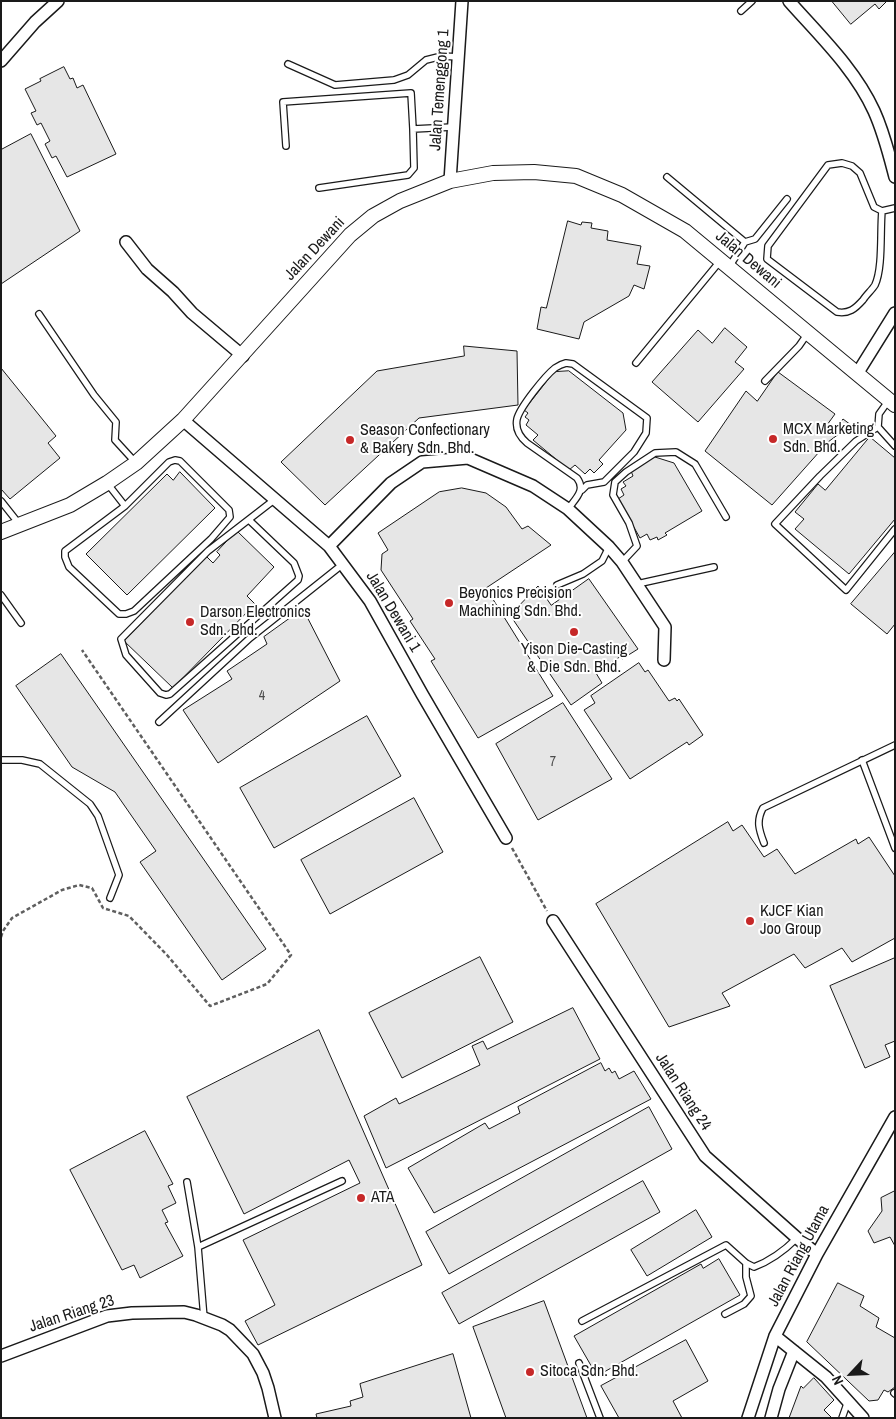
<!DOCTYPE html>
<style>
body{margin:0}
#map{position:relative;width:896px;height:1419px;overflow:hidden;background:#fff;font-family:"Archivo Narrow",sans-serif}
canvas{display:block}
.frame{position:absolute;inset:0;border:2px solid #1a1a1a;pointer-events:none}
.north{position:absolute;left:826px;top:1349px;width:50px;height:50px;-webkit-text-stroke:4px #fff;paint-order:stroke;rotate:245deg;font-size:14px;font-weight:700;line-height:20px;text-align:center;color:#1a1a1a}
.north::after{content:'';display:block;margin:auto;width:18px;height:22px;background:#1a1a1a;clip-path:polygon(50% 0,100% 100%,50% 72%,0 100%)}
</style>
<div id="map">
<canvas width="896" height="1419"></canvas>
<div class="frame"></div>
<div class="north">N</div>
</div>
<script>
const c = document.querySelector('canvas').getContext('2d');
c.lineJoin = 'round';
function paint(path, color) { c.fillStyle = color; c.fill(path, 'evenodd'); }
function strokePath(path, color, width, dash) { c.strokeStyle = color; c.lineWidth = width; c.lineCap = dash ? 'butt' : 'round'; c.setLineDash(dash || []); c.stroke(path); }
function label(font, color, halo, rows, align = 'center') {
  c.font = font + ' "Archivo Narrow",sans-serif'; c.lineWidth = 4; c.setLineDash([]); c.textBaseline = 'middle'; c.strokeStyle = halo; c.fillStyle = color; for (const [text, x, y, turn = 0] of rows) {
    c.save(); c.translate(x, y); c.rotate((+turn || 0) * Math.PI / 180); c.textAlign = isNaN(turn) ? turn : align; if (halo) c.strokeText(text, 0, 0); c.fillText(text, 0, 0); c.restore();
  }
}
const building = new Path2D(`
 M832,1H887L879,9L875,4L851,24Z
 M64,67L70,79L73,78L77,88L83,85L116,154L67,177L56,156L52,158L45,144L50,141L41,123L37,125L31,113L36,111L25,89L41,81L40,79Z
 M31,134L80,231L1,284V150Z
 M568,221L581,225L582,222L592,223L591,228L608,231L607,240L641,246L637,264L650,266L644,289L634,285L629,296L584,322L579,339L537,329L541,307L546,308Z
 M725,328L747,347L735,362L744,369L698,422L652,382L698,330L712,343Z
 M464,346L517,351L518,405L419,418L325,505L281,462L377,371L464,356Z
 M1,368L56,436L48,443L60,458L10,499L1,489Z
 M569,371L623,413L626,430L599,460L603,464L594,473L590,469L585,474L575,465L569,470L533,440L538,435L526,425L529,420L525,417L528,413L524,410L554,372Z
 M778,372L835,414L827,425L833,432L843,419L851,425L828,442L772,505L705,451L746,391L757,401Z
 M870,437L895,458V519L849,574L795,529L804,519L795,512L818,484L825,490Z
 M655,457L674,463L702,511L665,533L667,535L658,540L657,537L650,540L647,534L640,538L618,499L624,495L621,489L626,486L623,482L633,476L631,471Z
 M180,472L215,508L127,595L86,554L167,474L173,480Z
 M462,488L486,493L506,507L522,529L528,526L551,545L486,588L553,696L478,738L431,661L435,659L410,621L413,619L381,570L382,554L388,550L378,533L439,492Z
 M237,531L274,567L247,596L255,604L173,688L124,641L206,556L213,563L220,555L217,552Z
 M895,552V624L887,634L851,604Z
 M589,579L638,649L622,659L621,656L596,673L602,683L571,705L510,615L538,586L551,605Z
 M303,609L340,681L218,763L183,710L232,679L227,671L267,644L264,637Z
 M61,654L266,949L222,980L140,862L156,851L115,792L72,767L16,686Z
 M639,663L645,672L648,670L669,701L675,698L677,701L679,699L703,735L689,745L687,742L630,779L584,710L595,703L591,696Z
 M563,703L612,779L538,820L496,744Z
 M367,716L401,776L274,848L240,788Z
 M414,798L443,852L330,914L301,860Z
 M728,822L733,831L742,825L764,857L777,849L795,874L856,839L858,844L869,837L895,876V938L852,962L842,948L805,968L794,954L722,993L730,1006L669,1027L596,904Z
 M480,957L513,1022L402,1078L369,1013Z
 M895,958V1041L885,1045L890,1057L865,1068L830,986Z
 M573,1008L600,1059L386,1168L364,1116L396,1098L399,1104L480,1065L472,1046L483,1041L487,1049Z
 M319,1030L422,1265L258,1345L245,1321L275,1305L243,1240L360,1183L349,1160L244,1214L187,1097Z
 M601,1063L605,1071L609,1068L612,1073L615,1071L619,1079L634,1071L651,1099L434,1213L408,1168L485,1123L489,1129L520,1113L518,1107Z
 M649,1107L672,1149L449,1274L426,1232Z
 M145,1131L173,1184L168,1186L176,1203L162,1210L168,1222L165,1223L183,1256L140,1278L134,1265L122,1270L70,1170Z
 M643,1181L660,1212L459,1324L442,1293Z
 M895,1191V1246L890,1237L874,1243L868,1231L882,1211L881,1198Z
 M696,1210L712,1237L647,1276L631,1250Z
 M719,1259L740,1295L597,1376L574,1336L701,1264L703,1268Z
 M838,1283L864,1296L860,1306L879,1318L876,1327L895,1338V1387L888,1392L884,1390L878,1400L869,1401L807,1342Z
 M544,1301L587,1418H506L473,1327Z
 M686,1340L708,1381L673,1401L682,1418H619L601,1386Z
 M453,1354L471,1418H317L316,1414L351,1406L350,1401L363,1397L360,1384Z
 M814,1378L834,1400L824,1410L832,1418H789L801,1386L803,1388Z`);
paint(building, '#e6e6e6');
strokePath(building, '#1a1a1a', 1);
const service = new Path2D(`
 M741,11L752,1
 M288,64L335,85L394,80L408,75L426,60L442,56L459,57
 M286,146L283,102L411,93L413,129L453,127
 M667,177L745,242
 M319,188L408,175L414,168L413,129
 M882,211C880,231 883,268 875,285C872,290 866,295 863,300C855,309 849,314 837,312L767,259L768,246L828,165L842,163L852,166L860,173L874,207L882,211L895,208
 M729,267L745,242L755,239L787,199
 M39,314L94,395L116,422L115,440L136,463
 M636,363L721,260
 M765,381L799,346L808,333
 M889,400L879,414L878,427L895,446
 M878,427L856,441L820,476L775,524L846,590L895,529
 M175,460L180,461L229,510L230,517L211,539L134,611L126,614H119L69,567L65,557V551L125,506L169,462Z
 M107,483L125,506
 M1,501L20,525
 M568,509C576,498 586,490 577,478L527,443C520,437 515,429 517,419C520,407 545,376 555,368C558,366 562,364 566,363L573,364L647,418L646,433L634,452L604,482L587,485L582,490
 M249,520L294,563L299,576L298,580L170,694L166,695L160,693L126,655L121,639L208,551L274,500
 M622,562L637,546L629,523L613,495L615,482L626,472L655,453L676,452L695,464L726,517
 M637,584L714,567
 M557,585L583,574L602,561L609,547
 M1,595L21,623
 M159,722L250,638L343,564
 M1,760H22L40,764L90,804L98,816L119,875L110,898
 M862,760L895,848
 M764,843C759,830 756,821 763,808L895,745
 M187,1182L198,1247L204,1318
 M198,1247L342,1181
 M725,1314L744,1304L751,1296L746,1277V1263
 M582,1321L726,1245L746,1263L754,1267C770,1261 785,1250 797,1238
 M579,1363L600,1418
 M894,1393L895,1394
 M842,1418L848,1401`);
const minor = new Path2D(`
 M789,1C819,35 855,69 874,111C884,133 889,154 895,177
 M1,61L35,22L58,1
 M450,181L462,1
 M126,242L147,269L173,292L192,313L243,356
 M857,374L895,313
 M183,420L329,546L370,601L422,694L506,838
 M329,546L391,483L422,462L468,458L533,486L568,509L609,547L622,562L665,627L664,660
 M553,921L705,1156L797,1238L817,1254
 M775,1336L826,1377L863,1418
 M1,1356L107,1316L132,1313L184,1312L196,1315L222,1325L230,1330L253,1354L263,1373L268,1388L275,1418
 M748,1418L775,1336L817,1254L895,1117
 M771,1418L779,1389L794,1351`);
const tertiary = new Path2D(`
 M1,532L70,505L107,483L136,463L183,420L350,235L373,216L400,201L450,181L493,173L534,172L576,176L622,195L685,231L895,405`);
strokePath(service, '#1a1a1a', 8);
strokePath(minor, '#1a1a1a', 14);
strokePath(tertiary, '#1a1a1a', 16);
strokePath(new Path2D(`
 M512,848L547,911
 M1,937L3,931L12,918L62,890L79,885L92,888L103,908L129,916L167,955L210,1006L267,984L291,955L82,650`), '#5f5f5f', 2.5, [4, 2.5]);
strokePath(service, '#fff', 5.5);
strokePath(minor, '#fff', 11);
strokePath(tertiary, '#fff', 14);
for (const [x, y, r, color] of [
 [773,439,5,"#c62828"],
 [350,440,5,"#c62828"],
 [449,603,5,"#c62828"],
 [190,622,5,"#c62828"],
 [574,632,5,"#c62828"],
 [750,921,5,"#c62828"],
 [361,1198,5,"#c62828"],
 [530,1372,5,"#c62828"]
]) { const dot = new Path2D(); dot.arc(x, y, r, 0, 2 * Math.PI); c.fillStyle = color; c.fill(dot); strokePath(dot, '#fff', 2); }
label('14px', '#4d4d4d', null, [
 ["4",262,696],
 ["7",553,762]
]);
label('16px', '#1a1a1a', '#fff', [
 ["Jalan Temenggong 1",440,90,-86],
 ["Jalan Dewani",315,249,-47],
 ["Jalan Dewani",748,260,40],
 ["Jalan Dewani 1",393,612,59],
 ["Jalan Riang 24",683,1092,57],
 ["Jalan Riang Utama",799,1256,-62],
 ["Jalan Riang 23",72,1314,-18]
]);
label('16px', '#1a1a1a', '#fff', [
 ["MCX Marketing",783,430],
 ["Sdn. Bhd.",783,448],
 ["Season Confectionary",360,431],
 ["& Bakery Sdn. Bhd.",360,449],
 ["Beyonics Precision",459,594],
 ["Machining Sdn. Bhd.",459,612],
 ["Darson Electronics",200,613],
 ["Sdn. Bhd.",200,631],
 ["Yison Die-Casting",574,650,"center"],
 ["& Die Sdn. Bhd.",574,668,"center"],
 ["KJCF Kian",760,912],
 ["Joo Group",760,930],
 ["ATA",371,1198],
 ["Sitoca Sdn. Bhd.",540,1372]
], 'left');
</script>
